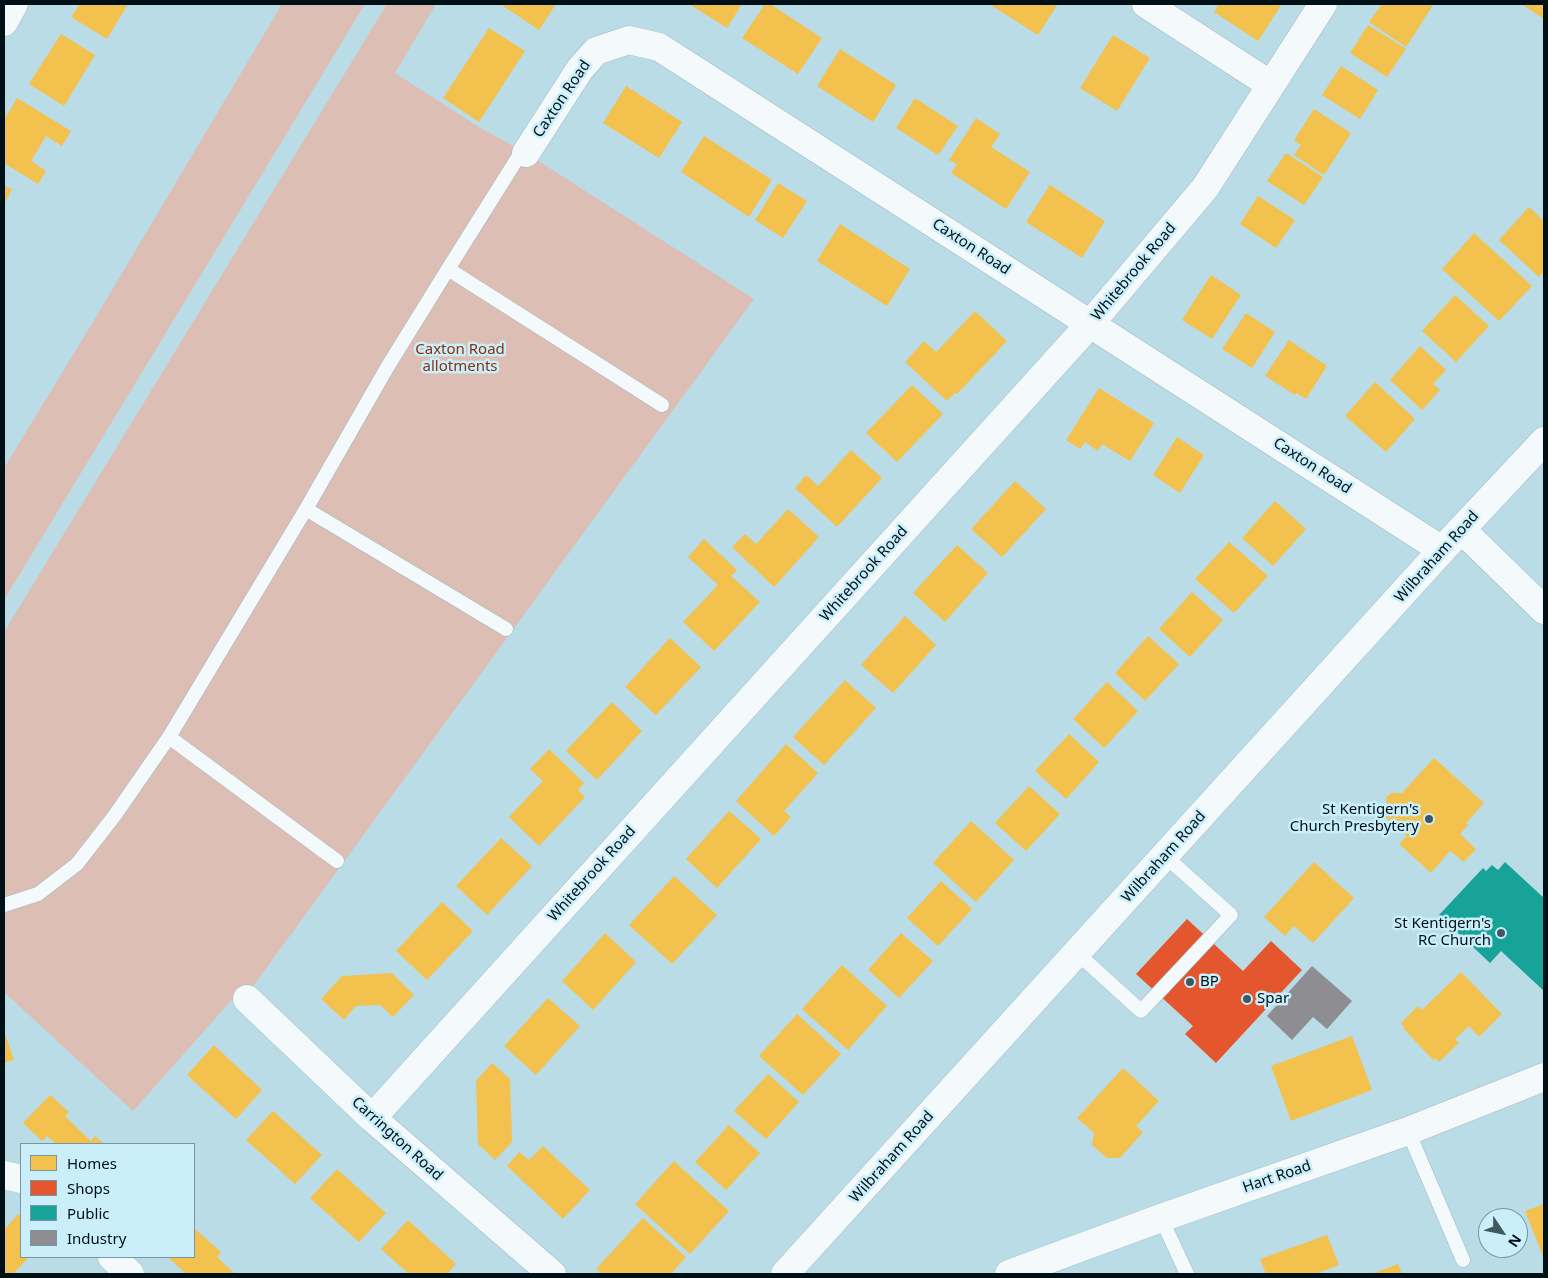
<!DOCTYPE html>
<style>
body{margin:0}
#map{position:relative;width:1548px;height:1278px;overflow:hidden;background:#b9dce7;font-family:"Noto Sans",sans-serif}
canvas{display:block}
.frame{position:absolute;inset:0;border:5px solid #001017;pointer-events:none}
.legend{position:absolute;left:20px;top:1143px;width:175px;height:115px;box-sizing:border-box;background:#caeffb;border:1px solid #7996a0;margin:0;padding:6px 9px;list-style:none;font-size:15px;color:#001017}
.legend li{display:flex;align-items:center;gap:10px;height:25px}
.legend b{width:25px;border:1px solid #7996a0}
.north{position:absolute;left:1478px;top:1208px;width:50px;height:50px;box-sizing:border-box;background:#caeffb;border:1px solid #7996a0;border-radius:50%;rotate:124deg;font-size:14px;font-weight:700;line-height:20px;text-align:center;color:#001017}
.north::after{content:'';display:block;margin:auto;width:18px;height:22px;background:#415760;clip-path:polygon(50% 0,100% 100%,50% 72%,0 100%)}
</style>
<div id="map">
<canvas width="1548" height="1278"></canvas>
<div class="frame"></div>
<ul class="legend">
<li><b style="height:14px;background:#f2c14e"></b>Homes</li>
<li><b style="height:14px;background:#e4572e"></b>Shops</li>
<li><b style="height:14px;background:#17a398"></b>Public</li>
<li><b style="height:14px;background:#8d8d92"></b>Industry</li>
</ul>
<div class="north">N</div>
</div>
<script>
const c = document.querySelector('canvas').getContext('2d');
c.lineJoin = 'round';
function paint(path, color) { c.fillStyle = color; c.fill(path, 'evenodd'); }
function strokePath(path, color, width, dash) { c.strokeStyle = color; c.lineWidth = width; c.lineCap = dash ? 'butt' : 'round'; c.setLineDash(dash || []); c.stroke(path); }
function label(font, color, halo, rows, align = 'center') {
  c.font = font + ' "Noto Sans",sans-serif'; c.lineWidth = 5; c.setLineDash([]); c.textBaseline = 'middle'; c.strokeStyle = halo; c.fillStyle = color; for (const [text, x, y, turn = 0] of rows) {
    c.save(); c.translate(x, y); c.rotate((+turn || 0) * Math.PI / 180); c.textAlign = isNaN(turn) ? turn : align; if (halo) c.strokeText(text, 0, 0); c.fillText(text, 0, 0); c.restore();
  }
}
paint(new Path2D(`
 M282,4H365L4,600V468L96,317Z
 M387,4H436L395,73L477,126L526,153L754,299L254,985L238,993L133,1111L4,992V632Z`), '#dcbeb4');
paint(new Path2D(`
 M80,4H128L107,39L71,17Z
 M505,4H556L539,30L503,6Z
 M689,4H742L727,28Z
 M765,4H770L822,38L798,74L742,38Z
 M989,4H1058L1038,35Z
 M1219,4H1282L1258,41L1214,12Z
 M1382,4H1431L1433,5L1406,47L1369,22Z
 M1521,4H1544V19Z
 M1368,25L1406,49L1387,77L1350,53Z
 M489,28L525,51L479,122L443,98Z
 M61,34L95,55L64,106L29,84Z
 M1113,35L1150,58L1117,111L1080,88Z
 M840,49L896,85L873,122L817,86Z
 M1341,66L1378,90L1360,119L1322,95Z
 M626,86L682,122L659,158L603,123Z
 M17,98L71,131L62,146L46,136L31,161L46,171L38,184L4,163V120Z
 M915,98L958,126L938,155L896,128Z
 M1314,109L1351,133L1324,175L1294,155L1301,145L1294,140Z
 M976,118L1000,134L991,147L1030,172L1006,209L951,173L957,164L949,160Z
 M704,136L772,180L749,217L681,172Z
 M1286,153L1323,177L1304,205L1267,181Z
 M778,183L807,201L783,238L755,220Z
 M4,185L12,190L4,204Z
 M1050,185L1105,221L1082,258L1026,222Z
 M1258,196L1295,220L1276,248L1240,224Z
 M1529,207L1544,221V271L1539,277L1499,240Z
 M840,224L910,269L887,306L817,261Z
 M1474,233L1532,286L1499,321L1442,269Z
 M1211,275L1241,295L1212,339L1182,320Z
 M1455,295L1489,326L1456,362L1422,331Z
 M975,311L1007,341L957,394L955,393L947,401L905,362L924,341L936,352Z
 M1246,313L1275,332L1252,368L1222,349Z
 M1289,340L1327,366L1306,399L1296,393L1295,395L1265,376Z
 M1420,346L1446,370L1433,384L1440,390L1422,410L1390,380Z
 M1375,382L1415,419L1386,452L1345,416Z
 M912,385L943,414L897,462L866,433Z
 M1099,388L1154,423L1130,461L1102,444L1098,451L1085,442L1080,449L1066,440Z
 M1177,437L1204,455L1180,493L1153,475Z
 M851,450L882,478L837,527L795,488L806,475L818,486Z
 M1015,481L1046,509L1002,557L971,529Z
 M1275,501L1306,529L1273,566L1242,538Z
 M788,509L819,537L774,587L732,547L745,534L756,544Z
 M704,539L737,570L731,576L760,602L714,651L683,622L718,585L688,557Z
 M1229,542L1268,576L1234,613L1195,579Z
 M957,545L988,573L945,622L913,593Z
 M1192,592L1223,620L1190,657L1159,629Z
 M905,616L936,645L893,693L861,665Z
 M1148,636L1179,664L1145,701L1115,673Z
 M670,638L701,667L656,715L625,687Z
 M845,680L876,708L824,765L793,737Z
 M1107,682L1138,711L1104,748L1073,719Z
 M612,702L642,731L597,780L566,751Z
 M1069,734L1099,762L1066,799L1035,771Z
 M786,744L818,773L784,811L791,817L774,836L736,801Z
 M549,749L584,783L578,790L585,797L539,846L509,817L543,781L530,769Z
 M1434,758L1484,803L1466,823L1468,825L1460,834L1476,849L1464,862L1450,851L1431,873L1399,844L1407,836L1383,815L1388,809L1386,798L1391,793H1402Z
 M1029,786L1060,814L1026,851L995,823Z
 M729,811L761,839L717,888L686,859Z
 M971,821L1014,860L976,902L933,863Z
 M501,838L532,866L487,915L456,886Z
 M1314,862L1354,898L1313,943L1294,926L1285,936L1264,917Z
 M674,876L717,915L672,964L629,925Z
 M941,881L972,909L938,946L907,918Z
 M442,902L473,931L427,980L396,951Z
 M605,933L636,962L593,1010L562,981Z
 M901,933L933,961L899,998L868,970Z
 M842,965L887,1006L848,1050L802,1009Z
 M1461,972L1502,1014L1479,1037L1469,1026L1455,1039L1459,1043L1439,1062L1435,1058L1433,1060L1403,1028L1404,1027L1401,1023L1418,1006L1422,1010Z
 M392,973L414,995L393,1017L380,1005L356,1006L344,1020L321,999L342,976Z
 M548,998L580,1026L536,1075L504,1046Z
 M797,1014L841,1054L803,1095L759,1056Z
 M4,1031L14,1060L4,1063Z
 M1352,1036L1372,1090L1291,1121L1271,1066Z
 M214,1045L262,1090L236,1119L187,1075Z
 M492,1063L510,1079L511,1111L512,1142L495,1160L478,1144L476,1081Z
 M1123,1068L1159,1101L1136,1126L1143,1132L1120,1158H1107L1092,1145L1094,1133L1077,1118Z
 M768,1074L799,1102L766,1139L734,1111Z
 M50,1095L69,1112L65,1116L78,1129L91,1141L95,1136L104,1144H56L47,1136L42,1141L23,1123Z
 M273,1111L322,1155L295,1184L246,1140Z
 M729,1125L760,1153L726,1190L695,1162Z
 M543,1146L590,1190L563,1219L507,1166L519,1152L529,1160Z
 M674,1161L729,1211L690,1254L635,1204Z
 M337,1169L386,1213L359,1242L310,1198Z
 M1544,1204V1259L1525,1211Z
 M18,1214L21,1217V1257H29L13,1274H4V1230Z
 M643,1218L686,1257L671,1274H602L596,1269Z
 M408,1220L456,1264L447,1274H409L381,1249Z
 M194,1228L221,1252L217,1257L235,1274H186L168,1257H194Z
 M1327,1235L1339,1265L1315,1274H1266L1260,1259Z
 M1398,1264L1402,1274H1371Z`), '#f2c14e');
paint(new Path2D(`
 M1187,919L1243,971L1271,941L1302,970L1216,1063L1185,1034L1193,1026L1136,974Z`), '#e4572e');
paint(new Path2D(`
 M1505,862L1544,898V991L1501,951L1490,963L1439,915L1483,868L1486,871L1492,865L1498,870Z`), '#17a398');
paint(new Path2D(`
 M1312,966L1352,1001L1327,1029L1313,1017L1292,1040L1267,1016Z`), '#8d8d92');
const lane = new Path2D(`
 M526,153L522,151L448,269L662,405
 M448,269L388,366L306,509L506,629
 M306,509L169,737L337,861
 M4,905L38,894L77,864L115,815L169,737
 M1077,953L1141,1011L1231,915L1165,856
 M1408,1131L1463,1260
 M1161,1218L1187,1274`);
const street = new Path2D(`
 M1146,4L1271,85
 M4,22L14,4
 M526,153L580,69L596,51L629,40L659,47L1442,550
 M1462,530L1544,610
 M247,999L372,1118L552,1274
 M372,1118L1090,324L1205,188L1323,4
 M4,1175L21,1179
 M112,1257L130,1274`);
const secondary = new Path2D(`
 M1009,1274L1161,1218L1408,1131L1544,1077`);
const highway = new Path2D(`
 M785,1274L1442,550L1544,441`);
strokePath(lane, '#9db9c1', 15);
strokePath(street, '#9db9c1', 29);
strokePath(secondary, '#9db9c1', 29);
strokePath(highway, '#9db9c1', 29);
strokePath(lane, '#f4fafb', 14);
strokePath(street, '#f4fafb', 28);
strokePath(secondary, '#f4fafb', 28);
strokePath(highway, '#f4fafb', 28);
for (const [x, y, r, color] of [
 [1429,819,5,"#415760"],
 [1501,933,5,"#415760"],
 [1190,982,5,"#415760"],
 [1247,999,5,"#415760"]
]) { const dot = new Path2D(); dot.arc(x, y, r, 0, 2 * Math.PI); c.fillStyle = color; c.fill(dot); strokePath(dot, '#caeffb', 2); }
label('15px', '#001017', '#caeffb', [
 ["Caxton Road",562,99,-56],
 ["Caxton Road",971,247,33],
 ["Whitebrook Road",1134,272,-50],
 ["Caxton Road",1312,466,33],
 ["Wilbraham Road",1437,557,-48],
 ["Whitebrook Road",864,574,-48],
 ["Wilbraham Road",1164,857,-48],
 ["Whitebrook Road",592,874,-48],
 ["Carrington Road",397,1139,42],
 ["Wilbraham Road",892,1157,-48],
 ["Hart Road",1277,1177,-19]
]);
label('15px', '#8b300f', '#caeffb', [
 ["Caxton Road",460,350],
 ["allotments",460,367]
]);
label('15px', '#001017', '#caeffb', [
 ["St Kentigern's",1419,810],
 ["Church Presbytery",1419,827],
 ["St Kentigern's",1491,924],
 ["RC Church",1491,941],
 ["BP",1200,982,"left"],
 ["Spar",1257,999,"left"]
], 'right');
</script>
